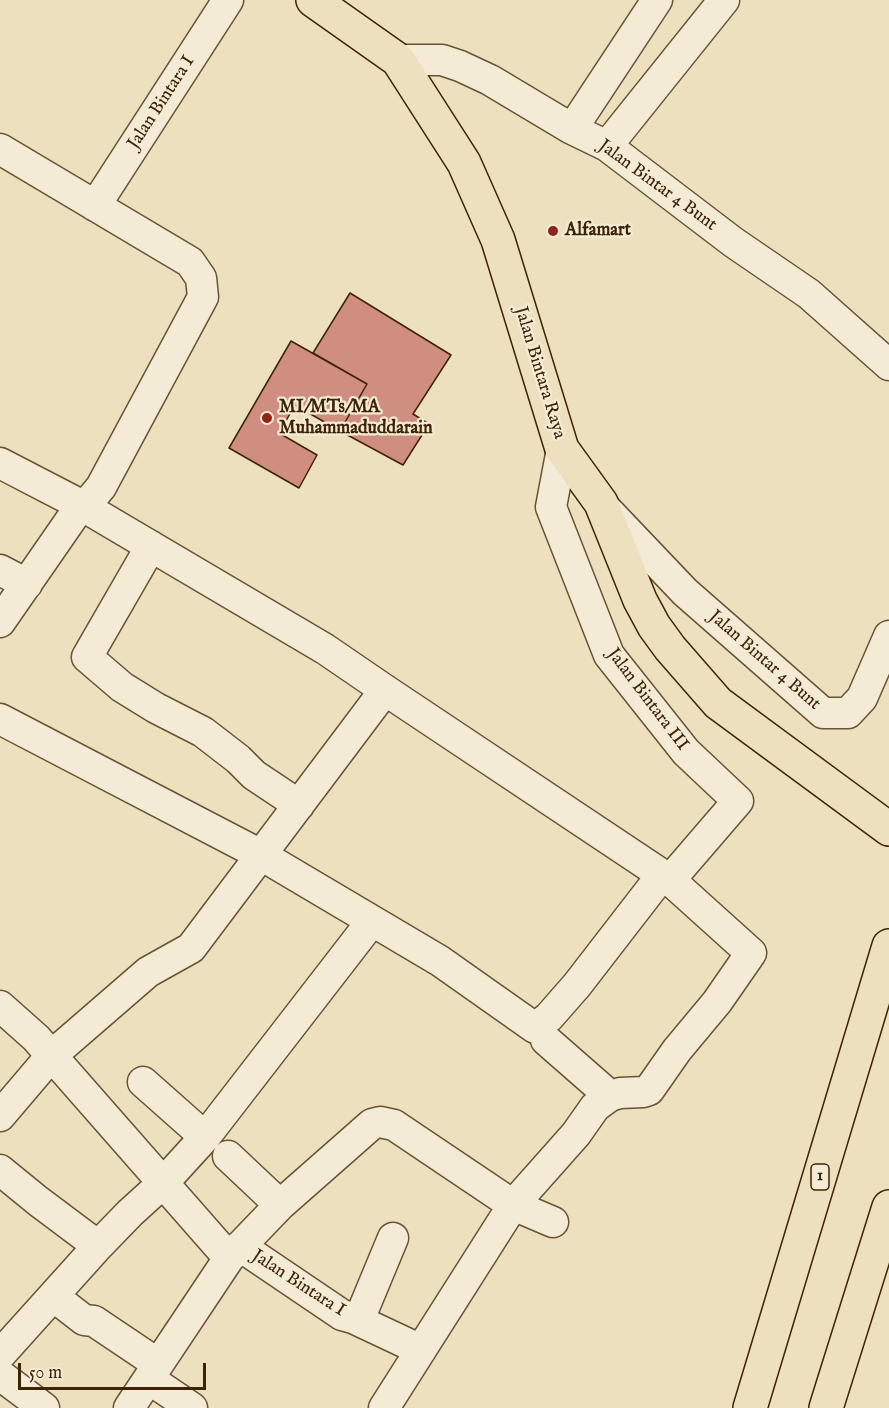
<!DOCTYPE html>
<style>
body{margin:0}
#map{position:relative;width:889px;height:1408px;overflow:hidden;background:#ede0bf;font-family:"IM FELL English",serif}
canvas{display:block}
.scale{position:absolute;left:18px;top:1363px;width:188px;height:27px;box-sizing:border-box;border:3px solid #3f2305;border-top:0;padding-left:8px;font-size:18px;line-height:21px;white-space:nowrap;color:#3f2305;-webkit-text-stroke:4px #f3ebd5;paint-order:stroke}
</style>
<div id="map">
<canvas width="889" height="1408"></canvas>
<div class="scale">50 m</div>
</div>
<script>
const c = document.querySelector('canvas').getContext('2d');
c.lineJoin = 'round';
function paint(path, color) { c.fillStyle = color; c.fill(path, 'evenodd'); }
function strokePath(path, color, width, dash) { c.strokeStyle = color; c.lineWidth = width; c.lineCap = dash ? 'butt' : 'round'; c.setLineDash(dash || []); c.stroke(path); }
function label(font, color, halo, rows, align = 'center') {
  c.font = font + ' "IM FELL English",serif'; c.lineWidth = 4.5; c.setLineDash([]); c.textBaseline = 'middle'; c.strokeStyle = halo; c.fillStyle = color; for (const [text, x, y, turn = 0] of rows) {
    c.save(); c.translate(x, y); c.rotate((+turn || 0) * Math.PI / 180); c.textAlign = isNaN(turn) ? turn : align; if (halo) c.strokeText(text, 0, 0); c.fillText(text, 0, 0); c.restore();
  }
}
const building = new Path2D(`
 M350,293L451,355L413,414L429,424L403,465L340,431L367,384L313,353Z
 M291,341L367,384L340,431L295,405L279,433L317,455L299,488L229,448Z`);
paint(building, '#d08e81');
strokePath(building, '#3f2305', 1.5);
const minor = new Path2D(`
 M398,60H442L460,66L490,80L572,129L607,146L733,242L809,294L889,365
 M572,129L657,0
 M607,146L724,0
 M0,149L190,262L201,278L203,297L101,487L91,499L81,505L0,622
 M95,206L228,0
 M562,449L551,507L609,655L686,752L738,801L670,880
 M0,463L81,505L325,649L385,690L670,880L751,953L717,1002L677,1050L649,1090L643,1092L620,1093L610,1096L595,1107L576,1134L513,1205L384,1408
 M605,508L685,592L823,713H848L862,698L889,636
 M151,546L87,657L122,687L156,708L203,732L238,759L254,775L299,805
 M0,570L27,584
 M0,719L261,855L440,961L535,1028L549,1017L577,985L662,875
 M0,1006L36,1038L229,1258
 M546,1040L610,1096
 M143,1082L205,1137
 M0,1116L51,1056L148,972L191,948L385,690
 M228,1156L280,1205
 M0,1170L38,1201L98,1246
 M240,1246L342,1315L353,1318L421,1350
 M53,1296L84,1320L94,1321L158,1364
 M353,1318L361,1315L393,1238
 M0,1355L98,1246L130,1213L163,1183L205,1137L372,921
 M0,1375L44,1408
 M149,1379L192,1408
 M129,1408L229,1258L280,1205L372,1124L380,1122L394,1125L513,1205L553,1222`);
const primary = new Path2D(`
 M313,0L398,60L464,163L498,240L562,449L601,503L640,600L654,626L670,648L718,703L889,829`);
const motorway = new Path2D(`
 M750,1408L889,946
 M826,1408L889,1207`);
strokePath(minor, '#6a5234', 33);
strokePath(primary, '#3f2305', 36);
strokePath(motorway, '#3f2305', 36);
strokePath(minor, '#f3ebd5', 30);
strokePath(primary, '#ede0bf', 33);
strokePath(motorway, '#ede0bf', 33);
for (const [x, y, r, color] of [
 [553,231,6,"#8f2418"],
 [267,418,6,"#8f2418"]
]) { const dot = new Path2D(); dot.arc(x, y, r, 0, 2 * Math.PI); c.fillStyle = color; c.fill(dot); strokePath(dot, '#f3ebd5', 2); }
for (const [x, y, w] of [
 [820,1177,18]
]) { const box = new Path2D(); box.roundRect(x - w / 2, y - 13, w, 26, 4.5); c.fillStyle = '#f3ebd5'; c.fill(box); strokePath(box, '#3f2305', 1.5); }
label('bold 16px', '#3f2305', null, [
 ["1",820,1177]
]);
label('18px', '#3f2305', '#f3ebd5', [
 ["Jalan Bintara I",162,103,-57],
 ["Jalan Bintar 4 Bunt",657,186,36],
 ["Jalan Bintara Raya",539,373,73],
 ["Jalan Bintar 4 Bunt",764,661,41],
 ["Jalan Bintara III",647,700,53],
 ["Jalan Bintara I",298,1284,33]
]);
label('bold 18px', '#3f2305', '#f3ebd5', [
 ["Alfamart",565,231],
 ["MI/MTs/MA",279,408],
 ["Muhammaduddarain",279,429]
], 'left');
</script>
